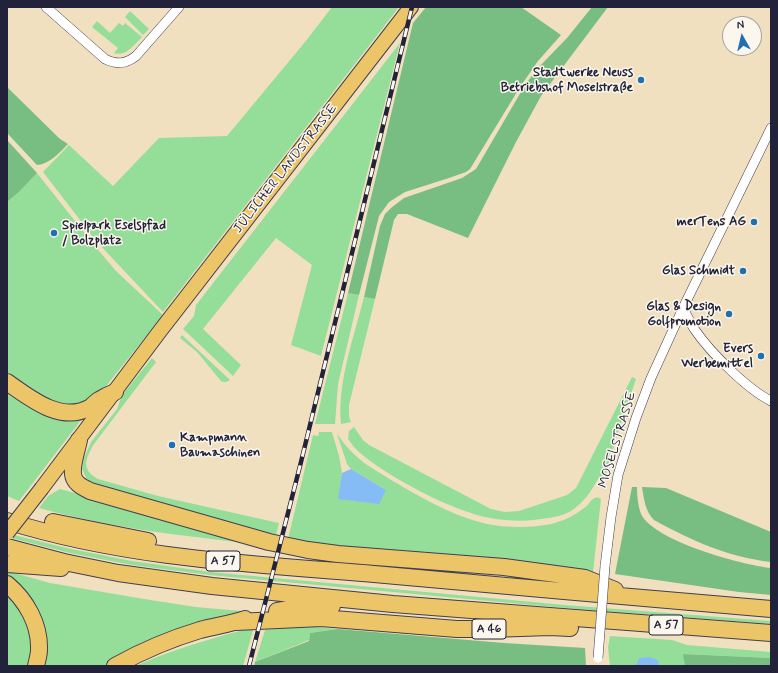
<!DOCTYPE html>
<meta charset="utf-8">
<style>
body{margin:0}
#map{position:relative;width:778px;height:673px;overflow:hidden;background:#f0e0c0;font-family:Mynerve,sans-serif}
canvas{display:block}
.frame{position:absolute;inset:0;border:8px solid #22223b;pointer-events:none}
.north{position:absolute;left:722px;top:16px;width:40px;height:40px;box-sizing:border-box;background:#fbf7ec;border:1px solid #a4a2a5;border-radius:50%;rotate:352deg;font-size:11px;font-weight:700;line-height:16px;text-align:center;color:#22223b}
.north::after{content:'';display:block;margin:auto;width:14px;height:18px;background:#1f6fb2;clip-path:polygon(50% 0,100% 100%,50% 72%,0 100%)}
</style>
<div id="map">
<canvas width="778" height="673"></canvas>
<div class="frame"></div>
<div class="north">N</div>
</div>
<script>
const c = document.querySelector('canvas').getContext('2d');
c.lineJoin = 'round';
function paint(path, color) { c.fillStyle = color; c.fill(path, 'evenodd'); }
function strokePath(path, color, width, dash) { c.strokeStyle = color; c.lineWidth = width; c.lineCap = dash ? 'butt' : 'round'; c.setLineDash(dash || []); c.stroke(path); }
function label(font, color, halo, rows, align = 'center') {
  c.font = font + ' Mynerve,sans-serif'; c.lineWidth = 3; c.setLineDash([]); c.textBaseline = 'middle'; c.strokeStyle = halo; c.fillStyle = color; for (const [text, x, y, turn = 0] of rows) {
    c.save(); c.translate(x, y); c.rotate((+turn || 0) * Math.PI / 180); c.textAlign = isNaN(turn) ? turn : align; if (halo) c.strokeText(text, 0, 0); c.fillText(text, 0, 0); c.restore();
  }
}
paint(new Path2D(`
 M332,7H399L163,312L97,242L43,172L69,145L113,186L159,138L227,136L305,42Z
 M130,11L149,29L143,35L125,17Z
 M97,21L110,33L119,23L123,26L125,23L142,37C134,45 126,57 114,53L118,48L92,27Z
 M400,43L321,356L291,345L312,265L276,238L203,329L241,365L233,376L183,329L194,316L196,305Z
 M37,173L94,245L116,271L163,315L99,395L74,406L62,405L48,399L7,372V202L19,192Z
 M348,293L359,295L338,384L335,424H315Z
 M364,297L375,299L349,405V417L351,422L341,424C337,382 354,337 364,297Z
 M182,335L230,380C227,382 224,383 221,381L197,352L180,338Z
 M152,358L156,362L94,444C86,458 80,469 98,479L158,496L279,523L276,535L95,486L87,480L82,469L84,458L91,442L117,409L122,395Z
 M632,377L636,379L616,438L604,481L598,479C591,492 583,503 571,511C562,516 551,518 541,519C524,522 507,521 490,518C452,511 390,478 360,453C355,449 352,444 348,439L349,431L354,427L363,440L369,445L491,509L505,512L519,511L567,495L576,488Z
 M7,389L85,415L19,501L7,496Z
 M319,432H332L339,456L342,473L339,498L386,490L351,469L347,464L337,434C343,442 348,449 355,455C364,464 377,471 388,478C418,496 452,516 487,524C508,528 531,528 551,524C563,521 574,516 584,508C588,506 591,499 595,498C597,497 599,498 601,499L593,572L502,559L316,544L288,539L313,435L318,436Z
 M60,489L267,545C190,537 115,529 39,508L48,496Z
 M10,534L71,549L132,561L210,572L565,605L771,621V624L565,608L209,575L132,565L70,553L7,537Z
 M7,571L50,583L144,599L196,607L253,612C236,615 195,619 183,629L119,657L104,666H39L42,638L7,578Z
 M7,592C30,615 34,634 29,666H7Z
 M305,626L338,629L310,633L309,640L255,662L265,630Z
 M254,627L243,666H135C174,649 213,638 254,627Z
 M610,636L672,640L687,645L771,652V658L684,654L685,666H610L608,648Z`), '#95de9a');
paint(new Path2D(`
 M426,7H521L561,35L538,61L520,87L470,169L466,172L449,178L405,192L389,202L379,216L359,295L348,293L413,23Z
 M592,7H608L541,96L516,142L468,238L407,214H398L394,220L375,299L364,297L380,226L385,214L391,208L404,198L462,178L476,169L525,85L537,69L567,38Z
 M7,87L60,139L68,144C59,153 50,164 37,165L7,133Z
 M7,140L37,173L19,192L7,202Z
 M632,487H637C637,495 638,506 641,514C654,541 742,565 771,568V595L739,592L615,574Z
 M642,487L666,488L771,532V562C727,557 693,541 654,520C645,511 644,499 642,487Z
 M338,629L504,643L585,648L586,666H254L255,662L309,641L310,633Z
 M683,654L771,658V666H685Z`), '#78bd82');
paint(new Path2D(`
 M351,469L386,490L379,504L338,499L342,473Z
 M649,657L658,660L659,666H636L639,658Z`), '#85bcf5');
const minor = new Path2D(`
 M46,7L105,59C117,65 126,64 136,56L179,7
 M683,308C687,315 690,323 695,330C710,352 747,389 771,401
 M605,566L611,517L618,475L636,418L651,378L683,308L771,128`);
const primary = new Path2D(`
 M42,488L160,331L411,7`);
const motorway = new Path2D(`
 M7,382C30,398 60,423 89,408C93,406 95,402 99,400C104,397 110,394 115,392
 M79,440C77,451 69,471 75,480C78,486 85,488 90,491L269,542L308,550L338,554L504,567L585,578L615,590
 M7,521C125,558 251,564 374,574C506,586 639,598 771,609
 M53,522L148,541
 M7,547L64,562L118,573L212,586L393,604L771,633
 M7,564L61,568
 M7,584C26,600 40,624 39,650C39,655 37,661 36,666
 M277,611L290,609L332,606
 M236,622L321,618L457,629H491L550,627L570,628
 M115,666C142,651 170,639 200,630C215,626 230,624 245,619`);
strokePath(minor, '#413e4f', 10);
strokePath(primary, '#413e4f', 16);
strokePath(motorway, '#413e4f', 18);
strokePath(minor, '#fff', 9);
strokePath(primary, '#edc569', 14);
strokePath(motorway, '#edc569', 16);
const rail = new Path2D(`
 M249,666L301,462L412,7`);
strokePath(rail, '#22223b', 4.5);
strokePath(rail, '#fbf7ec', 3, [9]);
const minorBridge = new Path2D(`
 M598,658L605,566`);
const primaryBridge = new Path2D(`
 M7,533L42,488`);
strokePath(minorBridge, '#413e4f', 10, []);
strokePath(primaryBridge, '#413e4f', 16, []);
strokePath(minorBridge, '#fff', 9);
strokePath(primaryBridge, '#edc569', 14);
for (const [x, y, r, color] of [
 [641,80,4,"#1f6fb2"],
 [754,222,4,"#1f6fb2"],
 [54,233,4,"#1f6fb2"],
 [743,271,4,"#1f6fb2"],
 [729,314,4,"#1f6fb2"],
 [761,356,4,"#1f6fb2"],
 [172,445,4,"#1f6fb2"]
]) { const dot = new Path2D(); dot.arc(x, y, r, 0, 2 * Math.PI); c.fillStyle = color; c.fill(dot); strokePath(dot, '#fbf7ec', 1.5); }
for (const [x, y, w] of [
 [223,561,34],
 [666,625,34],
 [489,629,34]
]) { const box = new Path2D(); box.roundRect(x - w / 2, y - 10, w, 20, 3); c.fillStyle = '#fbf7ec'; c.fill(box); strokePath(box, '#22223b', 1); }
label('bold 12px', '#22223b', null, [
 ["A 57",223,561],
 ["A 57",666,625],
 ["A 46",489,629]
]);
label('bold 13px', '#22223b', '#fbf7ec', [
 ["Stadtwerke Neuss",633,73],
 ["Betriebshof Moselstraße",633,88],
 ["merTens AG",746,222],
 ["Spielpark Eselspfad",62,226,"left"],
 ["/ Bolzplatz",62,241,"left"],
 ["Glas Schmidt",735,271],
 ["Glas & Design",721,307],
 ["Golfpromotion",721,322],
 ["Evers",753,349],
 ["Werbemittel",753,364],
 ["Kampmann",180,438,"left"],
 ["Baumaschinen",180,453,"left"]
], 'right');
label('13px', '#22223b', '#fbf7ec', [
 ["JÜLICHER LANDSTRASSE",286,169,-52],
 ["MOSELSTRASSE",618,440,-73]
]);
</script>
